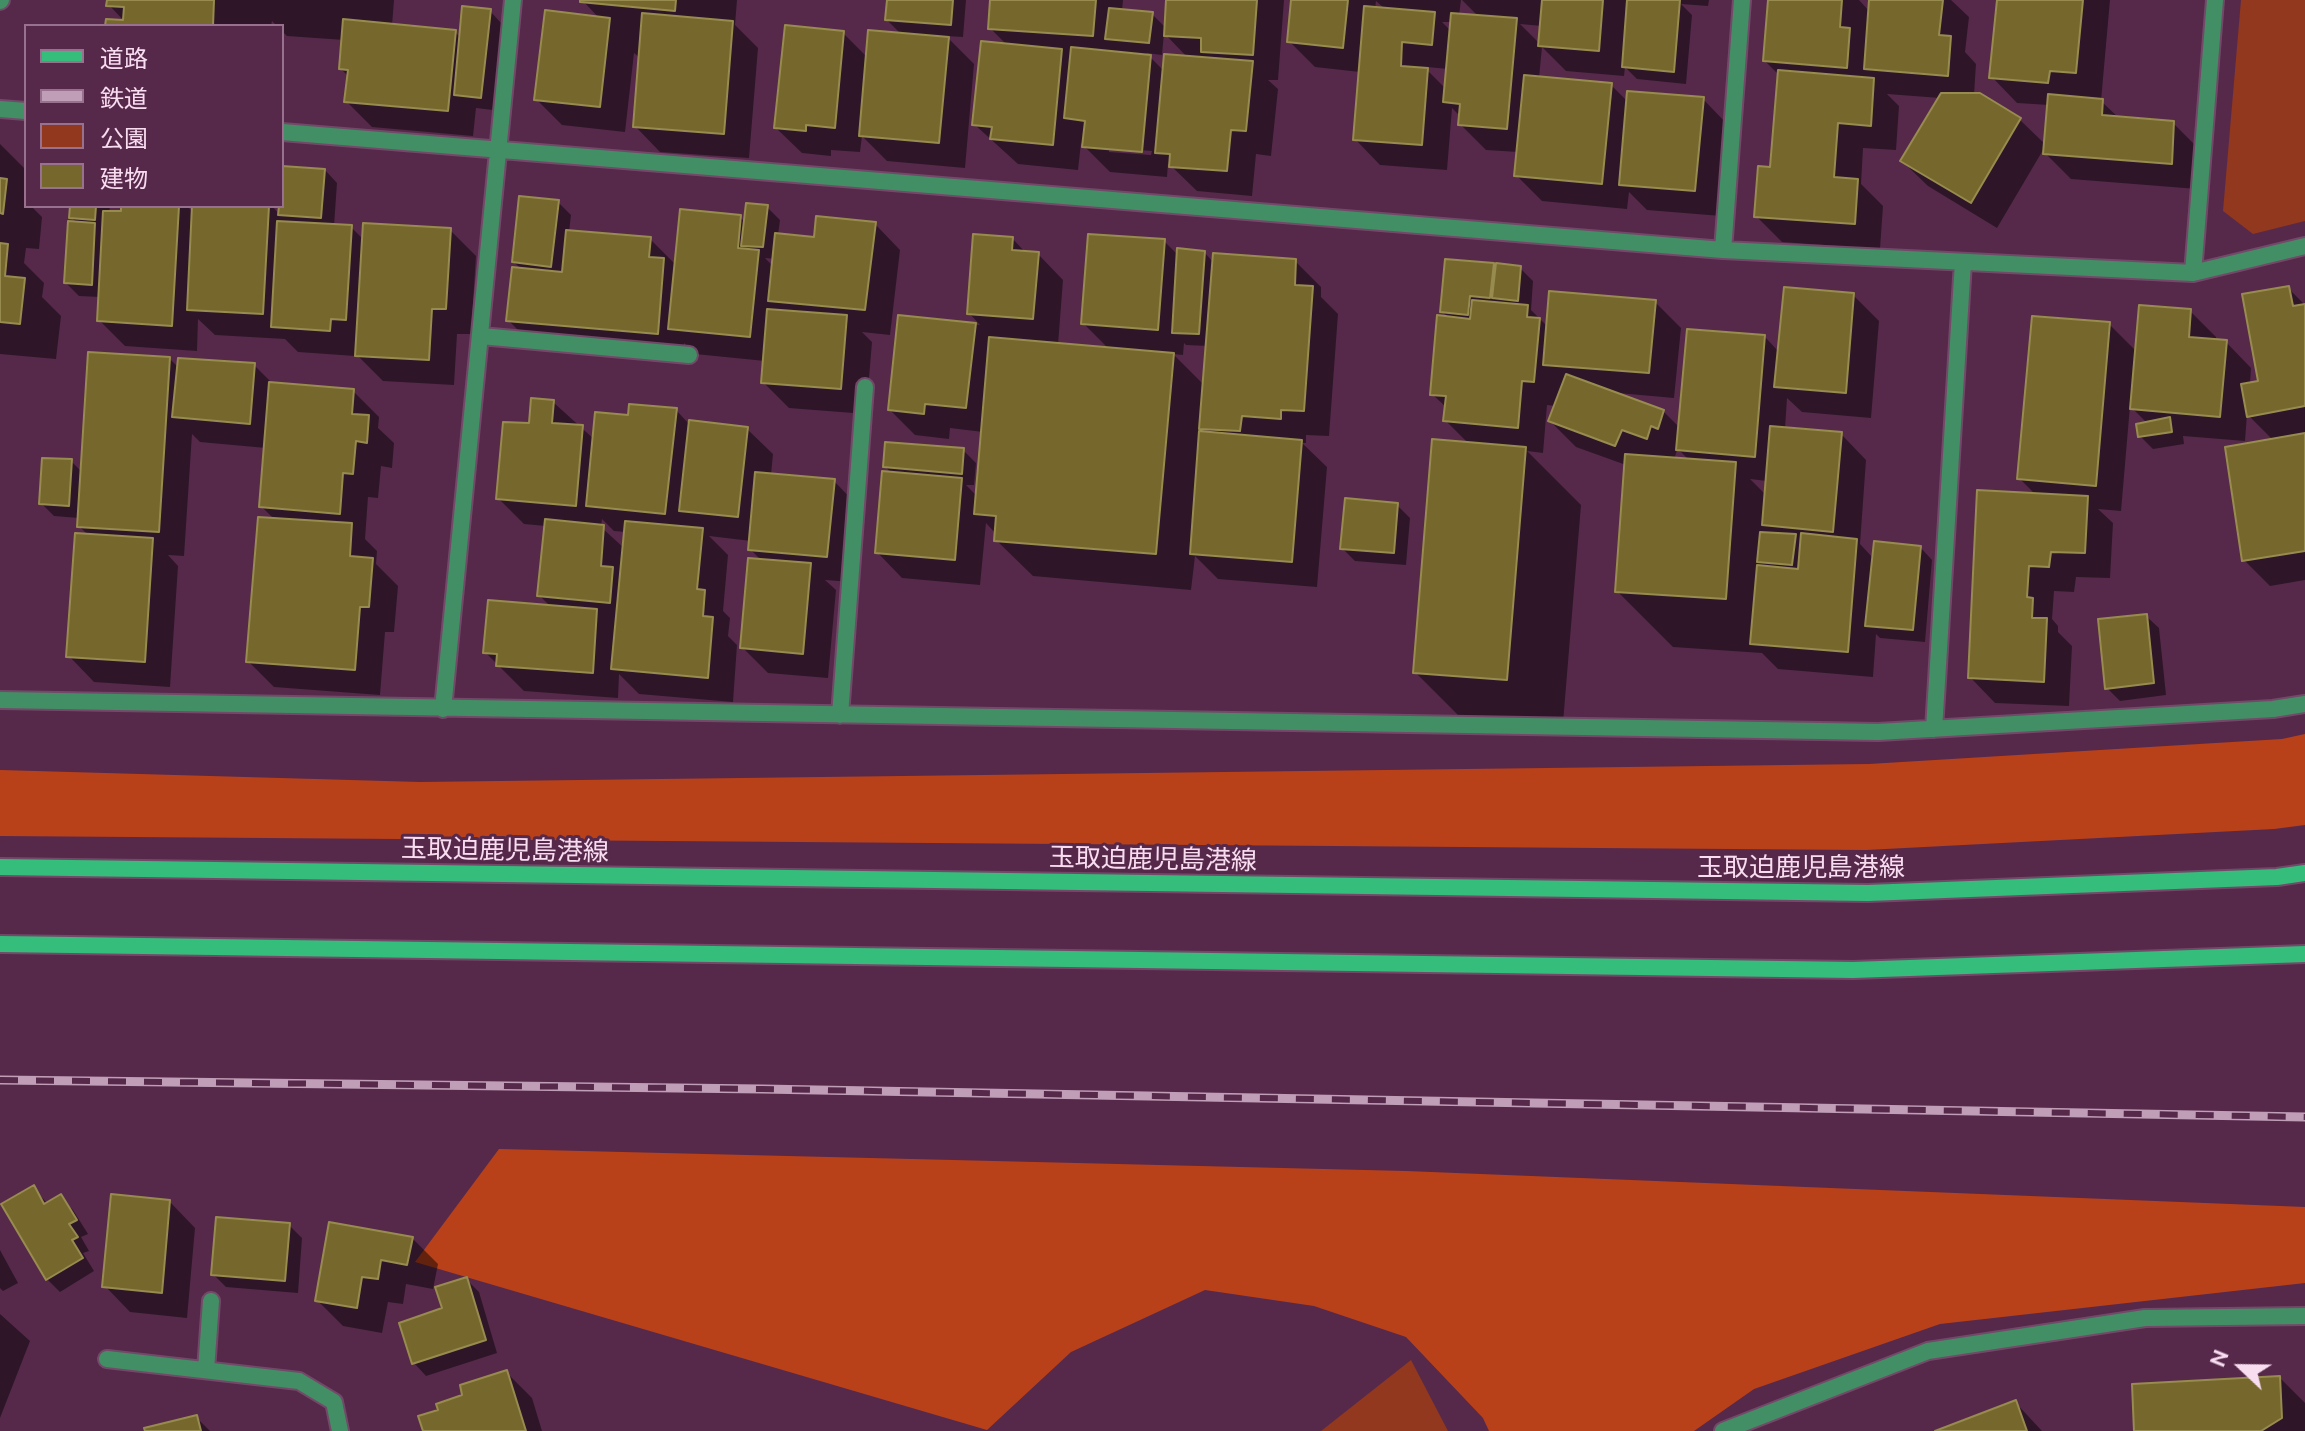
<!DOCTYPE html>
<meta charset="utf-8">
<style>
body{margin:0}
#map{position:relative;width:2305px;height:1431px;overflow:hidden;background:#56294b;font-family:Ubuntu,"Noto Sans JP",sans-serif}
canvas{display:block}
.legend{position:absolute;left:24px;top:24px;width:260px;height:184px;box-sizing:border-box;background:#56294b;border:2px solid #97718d;margin:0;padding:10px 14px;list-style:none;font-size:24px;color:#f8dcf0}
.legend li{display:flex;align-items:center;gap:16px;height:40px}
.legend b{width:40px;border:2px solid #97718d}
.north{position:absolute;left:2201px;top:1327px;width:80px;height:80px;-webkit-text-stroke:6px #56294b;paint-order:stroke;rotate:292deg;font-size:22px;font-weight:700;line-height:32px;text-align:center;color:#f8dcf0}
.north::after{content:'';display:block;margin:auto;width:28px;height:36px;background:#f8dcf0;clip-path:polygon(50% 0,100% 100%,50% 72%,0 100%)}
</style>
<div id="map">
<canvas width="2305" height="1431"></canvas>
<ul class="legend">
<li><b style="height:10px;background:#35bd7b"></b>道路</li>
<li><b style="height:10px;background:#c09eb7"></b>鉄道</li>
<li><b style="height:22px;background:#91381e"></b>公園</li>
<li><b style="height:22px;background:#76682c"></b>建物</li>
</ul>
<div class="north">N</div>
</div>
<script>
const c = document.querySelector('canvas').getContext('2d');
c.lineJoin = 'round';
function paint(path, color) { c.fillStyle = color; c.fill(path, 'evenodd'); }
function strokePath(path, color, width, dash) { c.strokeStyle = color; c.lineWidth = width; c.lineCap = dash ? 'butt' : 'round'; c.setLineDash(dash || []); c.stroke(path); }
function label(font, color, halo, rows, align = 'center') {
  c.font = font + ' Ubuntu,"Noto Sans JP",sans-serif'; c.lineWidth = 6; c.setLineDash([]); c.textBaseline = 'middle'; c.strokeStyle = halo; c.fillStyle = color; for (const [text, x, y, turn = 0] of rows) {
    c.save(); c.translate(x, y); c.rotate((+turn || 0) * Math.PI / 180); c.textAlign = isNaN(turn) ? turn : align; if (halo) c.strokeText(text, 0, 0); c.fillText(text, 0, 0); c.restore();
  }
}
paint(new Path2D(`
 M2241,0H2305V221L2253,234L2223,211Z
 M1411,1360L1448,1431H1321Z`), '#91381e');
paint(new Path2D(`
 M2305,734V825L2274,829L1866,850L0,836V770L420,782L1869,764L2282,739Z
 M499,1149L1406,1171L2305,1207V1283L1940,1324L1754,1389L1694,1431H1489L1483,1418L1406,1337L1314,1306L1205,1290L1071,1352L987,1430L415,1262Z`), '#b9411a');
paint(new Path2D(`
 M109,0H394L392,26L455,32L461,38L490,11L502,24L493,110L476,108L473,136L372,127L346,101L349,77L341,69L344,40L287,36L282,31V26H277L272,21L271,26H107L126,23L109,5Z
 M582,0H737L735,25L758,48L749,158L660,152L635,126L640,58L634,53L625,132L562,125L536,99L600,19Z
 M889,0H966L963,37L946,36L974,64L965,168L887,161L862,136L860,152L831,150V156L802,153L776,128L843,33L868,58L902,35L887,20Z
 M992,0H1123L1122,11L1152,14L1166,28L1168,0H1284L1278,80H1268L1278,89L1271,156L1256,154L1252,196L1197,191L1168,163L1167,177L1110,172L1081,143L1078,170L1018,164L974,124L1007,45L990,28ZM1164,33L1188,58L1165,72L1146,53L1162,55ZM1109,148L1152,151L1151,155L1109,152Z
 M1293,0H1461L1459,16L1479,17L1462,0H1709L1708,6L1681,4L1692,15L1686,84L1637,79L1625,67L1624,76L1566,71L1542,47L1539,78L1611,85L1628,102L1703,99L1728,125L1721,216L1647,210L1629,192L1627,209L1542,201L1516,175L1518,152L1486,150L1460,124L1461,117L1452,108L1447,170L1380,165L1355,139L1360,72L1315,67L1289,41ZM1376,1L1386,10L1375,9ZM1442,22H1452L1451,31ZM1520,24L1542,26L1540,44ZM1427,67L1448,69L1446,89L1427,70Z
 M1770,0H1859L1870,12L1871,0H1951L1969,17L1965,52L1976,64L1974,95L2020,120L2046,145L1997,228L1928,186L1902,161L1940,98L1887,94L1899,106L1896,150L1863,148L1861,184L1883,206L1880,249L1782,242L1756,216L1772,170L1779,75L1765,61Z
 M1999,0H2110L2101,101L2120,119L2173,123L2199,149L2197,189L2071,179L2045,153L2049,105L2017,103L1992,77Z
 M0,144L26,170V206H31L42,217L39,249L26,248L24,263L44,283L42,297L61,316L56,359L0,354Z
 M325,170L337,183L334,226L351,227L364,240L450,230L476,256L471,334H457L454,385L383,381L355,353V356L298,352L285,339L215,335L198,319L197,351L125,346L99,320L100,297L79,296L66,283L78,224L71,217L72,206H110L109,213H123V206H187L194,213V206H272L280,215L282,191Z
 M558,202L571,215L569,232L650,239L676,265L740,217L746,223L767,207L780,220L778,235L815,239L875,224L900,250L890,335L862,332L872,342L866,414L789,408L763,382L765,361L695,354L684,343L683,359L534,346L508,320L522,270L514,262ZM765,258L775,259L774,267Z
 M1012,238L1026,253L1038,254L1063,280L1058,345L1109,349L1083,323L1164,241L1179,256L1204,252L1214,263L1295,261L1321,287V297L1338,314L1329,436L1306,435V443H1302L1327,467L1317,587L1218,579L1195,556L1191,590L1033,576L996,540V534L986,523L980,585L902,578L877,552L892,474L885,466L963,450L976,463L974,485H966L977,496L983,432L950,428L949,439L915,435L890,410L899,317L980,325L969,313ZM1184,343L1186,345L1208,346L1205,386L1173,354L1183,355Z
 M1493,265L1497,270L1520,268L1533,281L1531,310L1548,327L1655,302L1681,328L1674,398L1618,393L1663,411L1680,428L1765,337L1779,352L1853,295L1879,321L1871,418L1802,412L1787,398L1785,429L1841,434L1866,460L1860,544L1874,559L1920,547L1932,560L1925,642L1880,638L1876,634L1873,677L1778,669L1762,653L1673,647L1617,591L1626,465L1576,447L1550,421L1556,406L1547,405L1543,453L1527,451L1581,505L1562,735L1471,728L1415,672L1469,444L1446,421L1447,408L1432,394L1449,318L1442,311ZM1677,450L1681,452L1690,461L1674,460ZM1750,479L1767,481L1766,495Z
 M2288,288L2305,305V580L2270,586L2244,560L2274,441L2247,414L2245,441L2183,436L2184,444L2153,449L2140,436L2148,424L2130,406L2121,511L2098,509L2113,523L2110,578L2076,577L2074,592L2054,591L2052,619L2058,626V632L2072,646L2069,706L1995,703L1970,677L2036,495L2019,478L2109,324L2137,352L2190,311L2216,337V341L2226,342L2251,368L2250,384L2260,383Z
 M170,359L179,368L254,365L273,384L353,391L379,417L378,428L394,443L392,468L381,466L378,498L368,497L365,539L377,551L376,564L398,586L394,632H385L380,695L274,687L248,661L275,520L262,507L266,448L200,442L192,434L184,556L168,555L178,566L170,687L94,682L69,656L89,536L79,526V518L54,516L41,503L71,461L82,472Z
 M553,402L595,440L630,418L676,410L690,425L747,429L773,454L771,475L834,481L859,507L852,582L825,580L836,590L828,678L768,673L742,647L762,561L750,549L751,541L709,536L728,555L723,611L730,618L728,636L737,645L733,702L639,694L619,674L618,698L524,691L485,652L551,607L539,595L546,526L524,524L498,498L531,425ZM602,519L614,531L626,532L624,548L601,527Z
 M1397,505L1410,518L1406,565L1355,561L1342,548Z
 M2146,616L2159,628L2166,695L2120,701L2107,688Z
 M33,1188L48,1204L60,1197L73,1210L88,1234L81,1237L89,1251L83,1253L94,1271L60,1292L47,1279Z
 M170,1202L195,1228L187,1318L130,1312L105,1286Z
 M289,1225L302,1238L298,1293L226,1287L213,1274Z
 M412,1238L438,1264L433,1289L406,1284L403,1304L388,1302L382,1333L343,1326L317,1300Z
 M0,1250L18,1283L3,1291L0,1288Z
 M466,1279L479,1292L497,1353L426,1376L414,1363Z
 M0,1314L30,1341L0,1418Z
 M506,1372L532,1398L542,1431H425L440,1412Z
 M2280,1378L2305,1403V1431H2136Z
 M2015,1402L2042,1431H1940Z
 M196,1417L210,1431H147Z`), '#0007');
const building = new Path2D(`
 M107,0H214L213,26H105L106,19L123,20L124,7L106,6Z
 M580,0H676L675,11L580,2Z
 M887,0H953L951,25L885,20Z
 M990,0H1096L1093,36L988,29Z
 M1166,0H1257L1253,55L1201,52V38L1164,36Z
 M1291,0H1348L1343,48L1287,42Z
 M1542,0H1603L1599,51L1538,46Z
 M1627,0H1680L1674,72L1622,67Z
 M1768,0H1842L1840,27L1850,28L1847,68L1763,61Z
 M1869,0H1943L1939,35L1951,36L1948,76L1864,69Z
 M1997,0H2083L2076,73L2050,71L2048,83L1989,78Z
 M462,6L491,9L481,98L454,95Z
 M1364,6L1435,12L1432,45L1402,42L1401,66L1428,68L1422,145L1353,140Z
 M1109,8L1153,12L1149,43L1105,39Z
 M545,10L610,18L600,107L534,100Z
 M642,13L733,21L724,134L633,127Z
 M1451,13L1517,18L1507,129L1458,125L1460,104L1443,102Z
 M343,19L456,30L448,111L344,102L348,70L339,69Z
 M785,25L844,31L835,128L806,125V131L774,128Z
 M868,30L949,37L939,143L859,136Z
 M981,41L1062,49L1053,145L990,139L992,127L972,125Z
 M1071,47L1151,55L1142,152L1082,147L1085,121L1064,118Z
 M1164,54L1253,61L1246,131L1231,130L1227,171L1169,167L1170,154L1155,153Z
 M1778,70L1874,78L1871,126L1838,123L1834,177L1858,179L1855,224L1754,217L1758,166L1770,167Z
 M1524,75L1612,83L1602,184L1514,176Z
 M1627,91L1704,97L1695,191L1619,185Z
 M1941,93H1980L2021,118L1971,203L1900,161Z
 M2048,94L2103,99L2102,115L2174,121L2172,164L2043,154Z
 M282,166L325,169L321,218L278,215L279,206H282Z
 M0,178L7,179L3,214L0,213Z
 M519,196L559,200L551,267L512,262Z
 M746,203L768,205L763,247L741,246Z
 M70,206H96L95,220L69,218Z
 M121,206H179L172,326L97,321L103,211H121Z
 M192,206H269L263,314L187,310Z
 M680,209L741,215L738,248L759,250L750,337L668,329Z
 M816,216L876,222L865,310L768,301L775,233L814,237Z
 M68,221L95,223L92,285L64,283Z
 M277,221L352,225L346,320L331,319L330,331L271,327Z
 M363,223L451,228L446,309H432L429,360L355,356Z
 M566,230L651,237L649,257L664,258L658,334L506,321L512,267L562,272Z
 M973,234L1013,237L1012,250L1039,252L1033,319L967,314Z
 M1088,234L1165,239L1158,330L1081,324Z
 M0,243L8,244L5,276L25,278L20,324L0,322Z
 M1177,248L1205,251L1199,334L1172,333Z
 M1213,253L1296,259L1295,285L1313,286L1304,411L1281,410V419L1242,416L1240,431L1199,429Z
 M1445,259L1494,263L1490,298L1470,296L1468,315L1440,312Z
 M1496,263L1521,266L1518,301L1492,298Z
 M2289,286L2293,306L2305,304V406L2247,417L2241,384L2258,381L2242,294Z
 M1784,287L1854,293L1846,393L1774,387Z
 M1549,291L1656,300L1649,373L1543,365Z
 M1472,300L1528,305L1527,317L1540,318L1534,382L1522,381L1518,428L1443,421L1446,396L1430,395L1437,315L1470,319Z
 M2139,305L2191,309L2189,337L2227,340L2220,417L2130,409Z
 M767,309L847,315L841,389L761,383Z
 M898,315L976,323L966,408L925,404L924,414L888,410Z
 M2032,316L2110,322L2096,486L2017,479Z
 M1687,329L1765,335L1755,457L1676,450Z
 M989,337L1174,353L1156,554L994,541L996,516L974,514Z
 M88,352L170,357L159,532L77,527Z
 M178,358L255,363L250,424L172,417Z
 M1566,374L1664,410L1658,429L1651,426L1647,439L1622,430L1615,446L1548,421Z
 M269,382L354,389L352,414L369,415L367,443L356,441L353,474L343,473L340,514L259,507Z
 M531,398L554,400L552,423L583,425L576,506L496,499L503,422L529,423Z
 M629,404L677,408L665,514L586,506L595,412L628,415Z
 M2170,417L2172,432L2138,437L2136,424Z
 M689,420L748,427L738,517L679,511Z
 M1770,426L1842,432L1833,532L1762,525Z
 M1199,431L1302,440L1292,562L1190,554Z
 M2305,433V551L2242,561L2225,447Z
 M1432,439L1526,447L1507,680L1413,673Z
 M885,442L964,448L962,474L883,467Z
 M1625,454L1736,462L1726,599L1615,592Z
 M42,458L72,459L69,506L39,504Z
 M882,471L962,478L955,560L875,553Z
 M755,472L835,479L827,557L748,550Z
 M1977,490L2088,496L2085,553L2051,552L2049,567L2029,566L2027,597L2033,598L2032,618H2047L2044,682L1968,678Z
 M1345,498L1398,503L1394,553L1340,549Z
 M258,517L352,523L350,556L373,558L369,607H360L355,670L246,662Z
 M545,519L604,525L601,566L613,567L610,603L537,596Z
 M625,521L703,528L697,589L705,590L703,616L713,617L708,678L611,669Z
 M1760,532L1796,534L1792,565L1757,562Z
 M75,533L153,538L145,662L66,657Z
 M1801,533L1857,539L1848,652L1750,644L1757,565L1798,569Z
 M1874,541L1921,546L1913,630L1865,626Z
 M748,558L811,563L803,654L740,648Z
 M488,600L597,609L593,673L496,666L497,654L483,653Z
 M2147,614L2154,683L2105,689L2098,619Z
 M34,1185L44,1204L61,1194L77,1220L69,1224L78,1237L72,1240L83,1258L46,1280L1,1204Z
 M111,1194L170,1200L162,1293L102,1287Z
 M216,1217L290,1223L285,1281L211,1275Z
 M329,1222L413,1237L407,1265L381,1260L378,1279L362,1277L357,1308L315,1301Z
 M467,1277L486,1340L412,1364L399,1323L442,1308L435,1287Z
 M507,1370L526,1431H423L418,1416L438,1410L436,1404L462,1395L460,1385Z
 M2280,1376L2282,1418L2261,1431H2134L2132,1384Z
 M2016,1400L2027,1431H1935Z
 M197,1415L201,1431H145L144,1428Z`);
paint(building, '#76682c');
strokePath(building, '#988b4f', 2);
const minor = new Path2D(`
 M0,1L1,0
 M0,109L26,111
 M282,132L1723,250L2193,273L2305,246
 M1723,250L1742,0
 M2193,273L2215,0
 M481,336L689,355
 M0,700L1878,732L2273,709L2305,704
 M443,709L513,0
 M840,715L865,387
 M1934,729L1963,262
 M107,1359L299,1381L334,1402L340,1431
 M206,1370L211,1301
 M1723,1431L1928,1351L2145,1318L2305,1316`);
const secondary = new Path2D(`
 M0,867L1868,893L2277,877L2305,873
 M0,944L1853,970L2305,954`);
strokePath(minor, '#734969', 20);
strokePath(secondary, '#734969', 20);
strokePath(minor, '#438f65', 16);
strokePath(secondary, '#35bd7b', 16);
const rail = new Path2D(`
 M0,1080L762,1089L2305,1117`);
strokePath(rail, '#c09eb7', 9);
strokePath(rail, '#56294b', 6, [18]);
label('26px', '#f8dcf0', '#56294b', [
 ["玉取迫鹿児島港線",505,850,1],
 ["玉取迫鹿児島港線",1153,859,1],
 ["玉取迫鹿児島港線",1801,867]
]);
</script>
